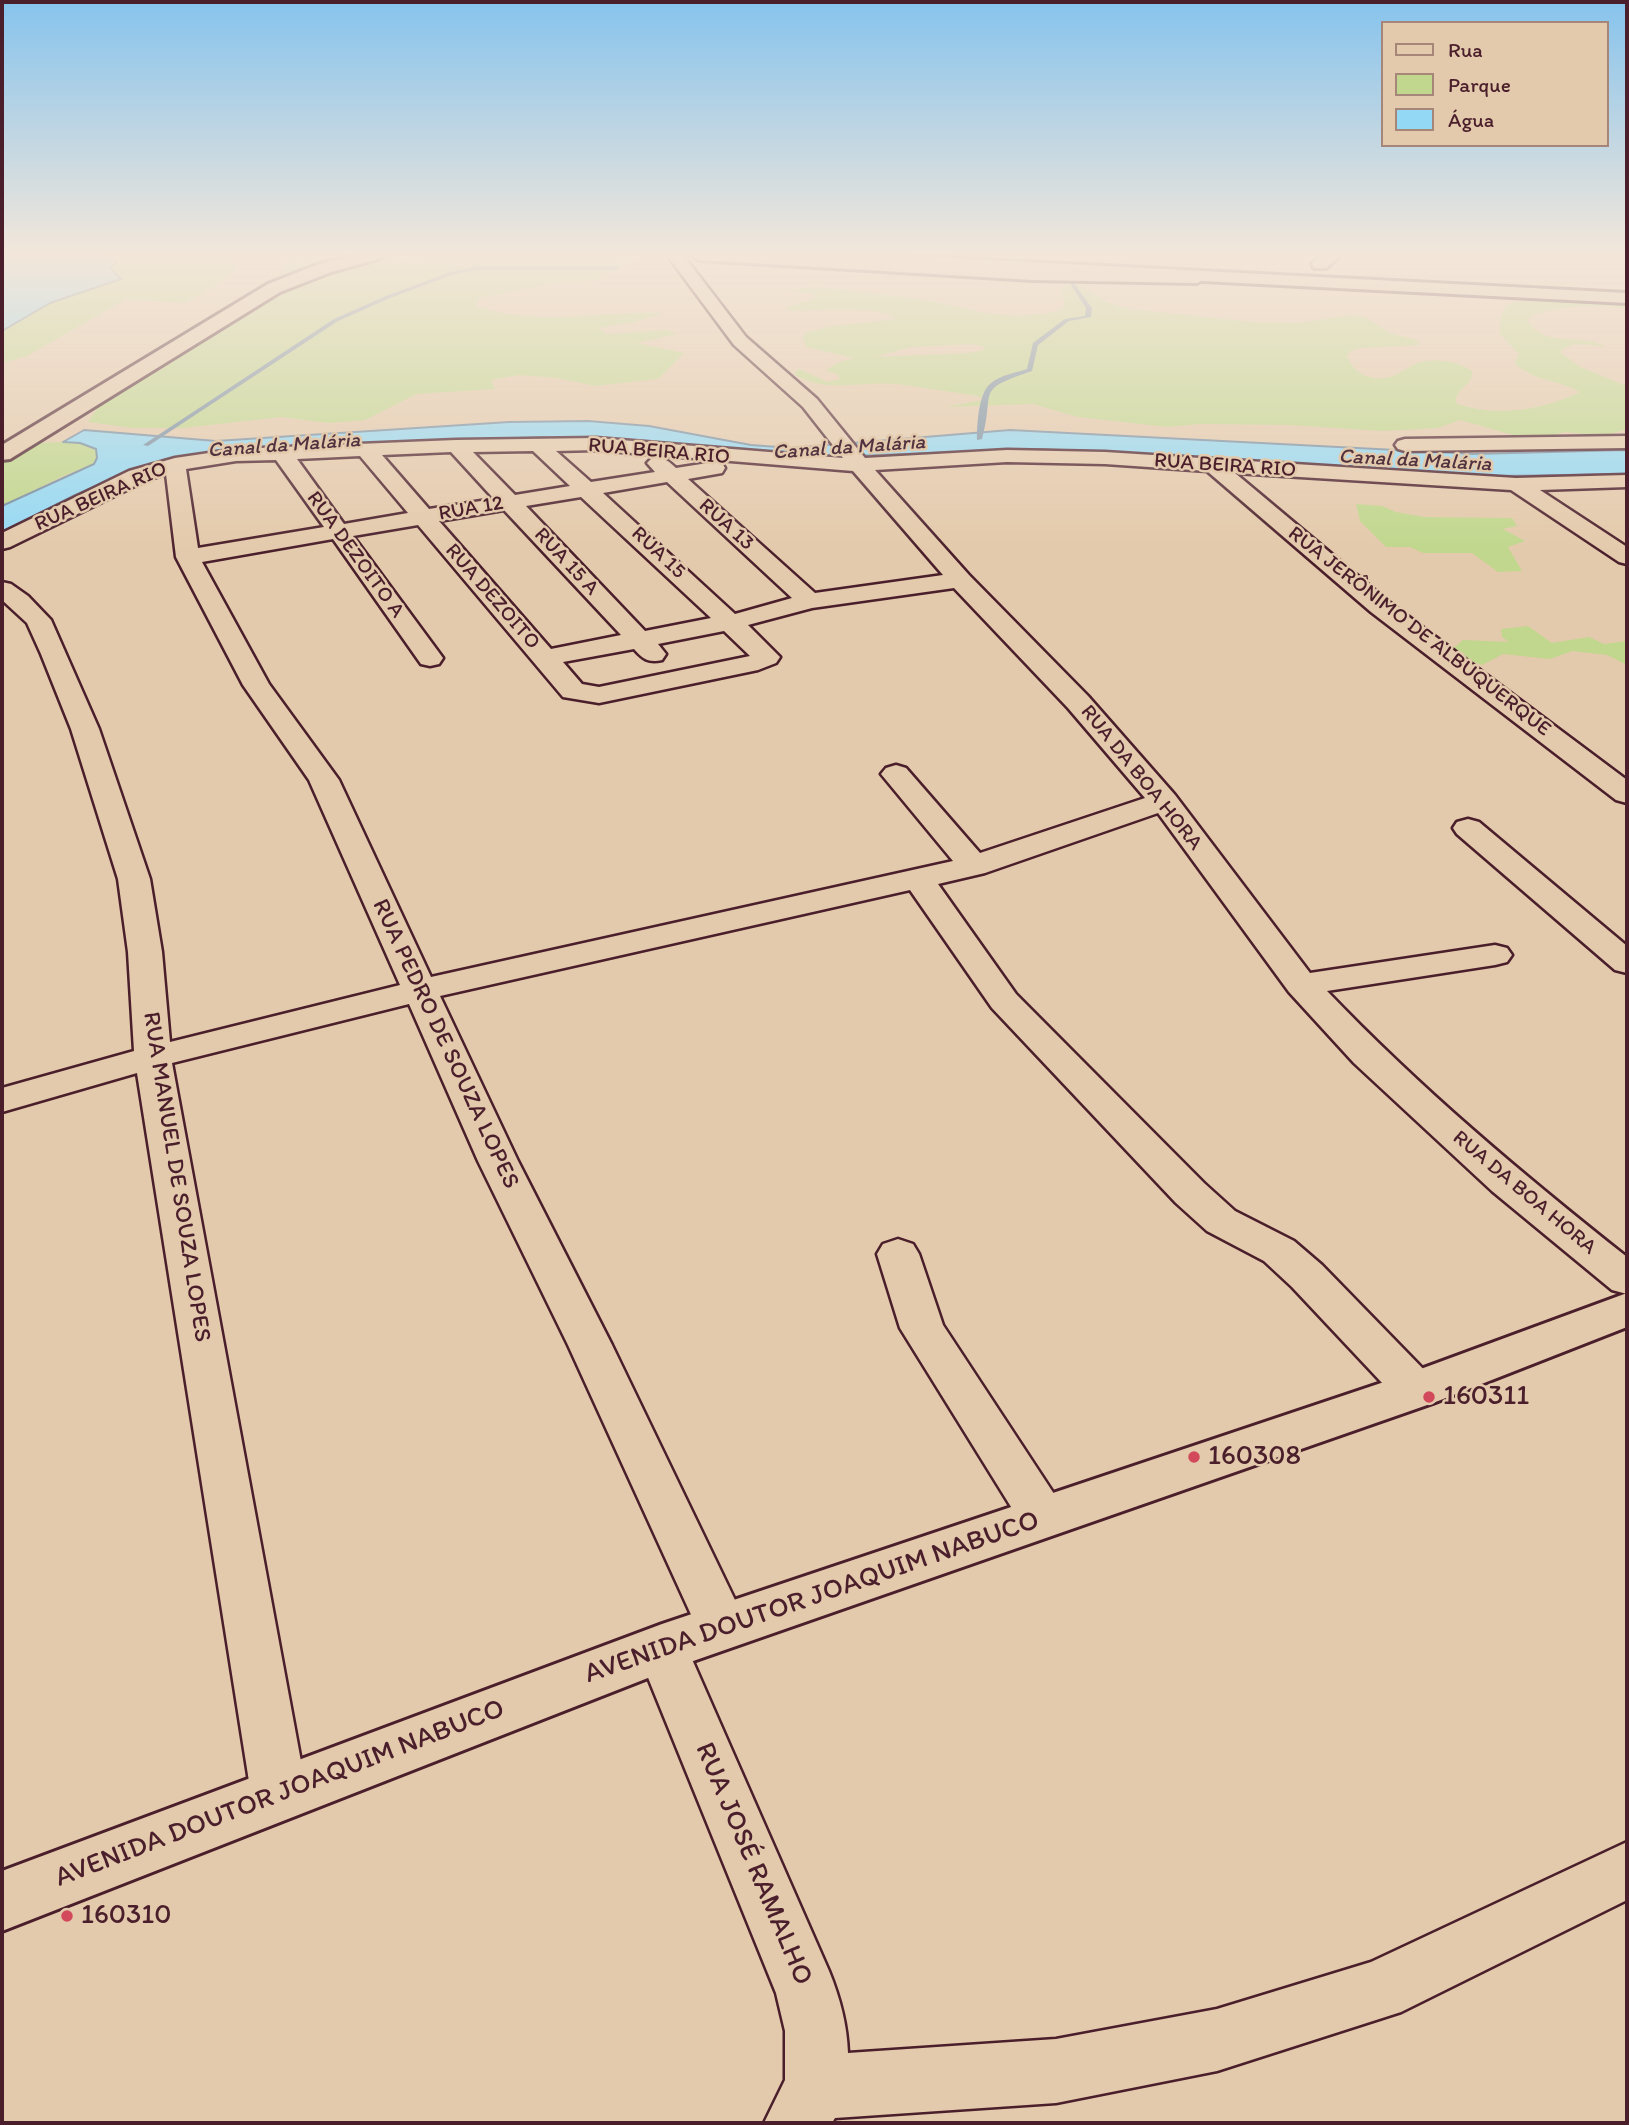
<!DOCTYPE html>
<meta charset="utf-8">
<style>
body{margin:0}
#map{position:relative;width:1629px;height:2125px;overflow:hidden;background:#e4caac;font-family:Itim,sans-serif}
canvas{display:block}
.frame{position:absolute;inset:0;border:4px solid #4a1f2b;pointer-events:none}
.legend{position:absolute;left:1381px;top:21px;width:228px;height:126px;box-sizing:border-box;background:#e4caac;border:2px solid #a68678;margin:0;padding:9px 12px;list-style:none;font-size:21px;color:#4a1f2b}
.legend li{display:flex;align-items:center;gap:14px;height:35px}
.legend b{width:35px;border:2px solid #a68678}
</style>
<div id="map">
<canvas width="1629" height="2125"></canvas>
<div class="frame"></div>
<ul class="legend">
<li><b style="height:9px;background:#e4caac"></b>Rua</li>
<li><b style="height:19px;background:#c0d78d"></b>Parque</li>
<li><b style="height:19px;background:#93d9f5"></b>Água</li>
</ul>
</div>
<script>
const c = document.querySelector('canvas').getContext('2d');
c.lineJoin = 'round';
function paint(path, color) { c.fillStyle = color; c.fill(path, 'evenodd'); }
function strokePath(path, color, width, dash) { c.strokeStyle = color; c.lineWidth = width; c.lineCap = dash ? 'butt' : 'round'; c.setLineDash(dash || []); c.stroke(path); }
function label(font, color, halo, rows, align = 'center') {
  c.font = font + ' Itim,sans-serif'; c.lineWidth = 5; c.setLineDash([]); c.textBaseline = 'middle'; c.strokeStyle = halo; c.fillStyle = color; for (const [text, x, y, turn = 0] of rows) {
    c.save(); c.translate(x, y); c.rotate((+turn || 0) * Math.PI / 180); c.textAlign = isNaN(turn) ? turn : align; if (halo) c.strokeText(text, 0, 0); c.fillText(text, 0, 0); c.restore();
  }
}
paint(new Path2D(`
 M2,255H235L238,269L203,294L184,303L126,299L27,356L2,363Z
 M434,255H605L638,258L595,280L550,284L479,298L476,306C542,328 596,310 663,313L635,322L598,328L607,334L668,330L676,334L637,343L684,353L658,379L595,386L557,378L519,375L491,380L495,389L417,394L365,420L328,423L282,417L183,428H133L88,422L102,401L153,374L294,286L369,262Z
 M287,257L342,260L314,267L267,283L284,269Z
 M1067,285H1080L1107,302L1130,309L1253,322L1299,323L1351,315L1365,317L1390,333L1416,340L1419,345L1360,348L1350,351L1347,356C1354,376 1374,382 1393,376C1402,373 1409,366 1418,363C1435,358 1457,361 1472,371C1474,386 1455,387 1456,403C1494,418 1543,410 1580,392C1560,380 1531,381 1515,363L1519,354L1500,334C1501,324 1499,315 1506,307C1521,292 1605,304 1627,306V308C1597,305 1557,305 1529,317L1528,321C1544,349 1581,332 1606,347C1591,345 1571,340 1560,352L1580,367L1627,386V429L1604,436L1564,432L1543,439H1527L1460,420L1438,428L1383,431L1289,425L1200,424L1167,427L1078,417L1033,404L944,407L985,400L977,396C950,392 923,387 896,384C861,381 825,394 794,374L799,369L828,382L840,379L837,374L826,370L840,362L854,358L806,347L803,337L805,333L827,327L896,319C881,304 815,311 792,311L785,308L815,298L813,294L786,291C809,285 832,288 855,291C883,295 912,297 940,303C989,314 1012,321 1062,310L1065,301L1060,289ZM972,344L986,347L981,351L968,353L875,357L911,347Z
 M63,442L80,443L96,449L97,458L94,464L63,476L2,506V463L33,443Z
 M1356,504L1382,506L1396,512L1424,517L1512,518L1517,526L1503,529L1525,541L1508,547L1522,571L1498,572L1472,553H1423L1410,547H1386L1360,521Z
 M1528,626L1552,643L1589,637L1604,644L1627,641V665L1607,655L1572,651L1550,659L1503,654L1482,665L1448,653L1463,640L1509,642L1502,637L1501,629Z`), '#c0d78d');
const water = new Path2D(`
 M2,255H106L117,261L110,268L121,279L50,303L2,331Z
 M588,421L649,426L751,445L791,448L1010,430L1473,454L1627,450V474L1498,476L1042,449L821,457L543,437L297,447L138,469L75,495L2,532V506L94,464L97,458L96,449L80,443L63,442L84,430L216,441L509,422Z`);
paint(water, '#93d9f5');
strokePath(water, '#768fa4', 2);
paint(new Path2D(`
 M477,266H617L620,268L617,270H477L454,274L390,298L338,321L148,446L143,445L334,319L386,296L451,272Z
 M1073,282L1092,308L1091,317L1069,321L1038,345L1032,371C973,391 996,389 982,439L977,440C977,426 978,393 991,383C1001,375 1015,373 1027,369L1033,343L1065,319L1085,316L1086,308L1070,284Z`), '#768fa4');
const street = new Path2D(`
 M667,255H683L746,337L817,399L865,458L1007,450L1105,452L1516,478L1627,475V487L1540,490L1627,547V564L1619,562L1511,490L1235,473L1389,602L1627,780V803L1616,800L1371,612L1207,471L1105,464L1007,462L875,470L969,575L1088,696L1175,795L1310,973L1495,945L1507,948L1512,955L1507,962L1495,965L1327,991C1420,1088 1522,1174 1627,1257V1294L1612,1290L1492,1191L1354,1063L1289,992L1158,813L985,873L938,884L1016,994L1204,1183L1235,1211L1294,1241L1322,1265L1432,1378L1439,1390L1432,1402L1416,1407L1400,1402L1292,1287L1264,1261L1207,1231L1176,1203L992,1008L910,890L440,996L518,1161L612,1345L748,1627L740,1643L722,1649L704,1643L568,1345L478,1161L409,1004L172,1063L307,1794L299,1812L279,1820L259,1812L251,1794L137,1073L2,1112V1088L134,1051L128,952L118,879L71,729L41,654L27,623L2,600V582L11,584L28,596L51,620L99,729L150,879L162,952L170,1042L400,985L309,780L243,685L176,557L166,474L145,481L10,547L2,549V533L129,471L175,458L236,449L456,440L596,438L843,458L803,407L734,345ZM596,450L853,471L943,575L815,593L688,479L722,473L725,468L722,463L714,462L676,468C667,460 663,456 651,459L647,463L655,472L591,482L556,451ZM533,451L570,486L515,495L473,452ZM451,452L494,499L429,509L382,455ZM360,456L408,513L344,524L297,459ZM276,460L324,527L198,548L186,469L236,461ZM667,482L792,598L735,614L603,493ZM581,497L711,618L645,631L526,506ZM504,510L621,635L551,649L439,521ZM418,525L563,697L599,703L758,670L776,663L780,657L748,625L812,608L954,588L1068,708L1145,798L980,853L906,768L896,765L886,768L881,774L886,780L953,861L431,977L339,780L269,684L202,562L333,539L421,664L430,666L439,664L443,658L353,536ZM724,631L750,656L599,687L582,684L563,662L634,649C643,659 648,663 662,660L666,654L658,644Z
 M1627,436V448L1405,451L1398,449L1395,445L1398,441L1405,439Z
 M1468,819L1479,822L1627,946V973L1615,970L1457,834L1453,828L1457,822Z
 M898,1239L913,1244L919,1254L943,1325L1060,1503L1067,1517L1060,1531L1043,1537L1026,1531L900,1328L877,1254L883,1244Z
 M662,1625L680,1632L829,1971C840,1998 847,2024 848,2053L1056,2039L1217,2009L1371,1962L1627,1842V1900L1401,2012L1217,2071L1056,2103L835,2118L832,2123H764L785,2080V2031L776,1993L636,1648L644,1632Z`);
const secondary = new Path2D(`
 M1322,255H1341L1326,268H1314L1312,264Z
 M1627,1293V1327L1433,1403L676,1667L2,1931V1871L662,1624L1399,1377Z`);
const primary = new Path2D(`
 M356,255H383L381,258L331,272L280,292L10,459L2,460V445L268,284L319,264Z
 M691,255H782L1033,270L1197,273L1206,278L1197,283L1033,280L699,260Z`);
const highway = new Path2D(`
 M790,255H894L1627,293V303L798,260Z`);
strokePath(street, '#4a1f2b', 5);
strokePath(secondary, '#4a1f2b', 6);
strokePath(primary, '#4a1f2b', 6);
strokePath(highway, '#4a1f2b', 6);
paint(street, '#e4caac');
paint(secondary, '#e4caac');
paint(primary, '#e4caac');
paint(highway, '#e4caac');
const sky = c.createLinearGradient(0, 0, 0, 552);
sky.addColorStop(0, '#86c3ed');
sky.addColorStop(0.46, '#f3e7da');
sky.addColorStop(1, '#f3e7da00');
c.fillStyle = sky;
c.fillRect(0, 0, 1629, 552);
for (const [x, y, r, color] of [
 [1429,1397,7,"#d1495b"],
 [1194,1457,7,"#d1495b"],
 [67,1916,7,"#d1495b"]
]) { const dot = new Path2D(); dot.arc(x, y, r, 0, 2 * Math.PI); c.fillStyle = color; c.fill(dot); strokePath(dot, '#e4caac', 2.5); }
label('italic 21px', '#51323f', '#e4caac', [
 ["Canal da Malária",284,446,-4],
 ["Canal da Malária",849,448,-4],
 ["Canal da Malária",1415,461,3]
]);
label('21px', '#4a1f2b', '#e4caac', [
 ["RUA BEIRA RIO",659,452,5],
 ["RUA BEIRA RIO",1225,466,4],
 ["RUA BEIRA RIO",101,497,-24],
 ["RUA 12",471,509,-10],
 ["RUA 13",726,525,42],
 ["RUA 15",658,553,43],
 ["RUA DEZOITO A",355,555,54],
 ["RUA 15 A",566,562,47],
 ["RUA DEZOITO",492,597,49],
 ["RUA JERÔNIMO DE ALBUQUERQUE",1419,632,38],
 ["RUA DA BOA HORA",1141,778,51],
 ["RUA DA BOA HORA",1524,1193,40]
]);
label('24px', '#4a1f2b', '#e4caac', [
 ["RUA PEDRO DE SOUZA LOPES",445,1044,65],
 ["RUA MANUEL DE SOUZA LOPES",176,1177,81]
]);
label('28px', '#4a1f2b', '#e4caac', [
 ["160311",1443,1397],
 ["160308",1208,1457],
 ["160310",81,1916]
], 'left');
label('28px', '#4a1f2b', '#e4caac', [
 ["AVENIDA DOUTOR JOAQUIM NABUCO",812,1598,-19],
 ["AVENIDA DOUTOR JOAQUIM NABUCO",280,1794,-21],
 ["RUA JOSÉ RAMALHO",753,1864,67]
]);
</script>
